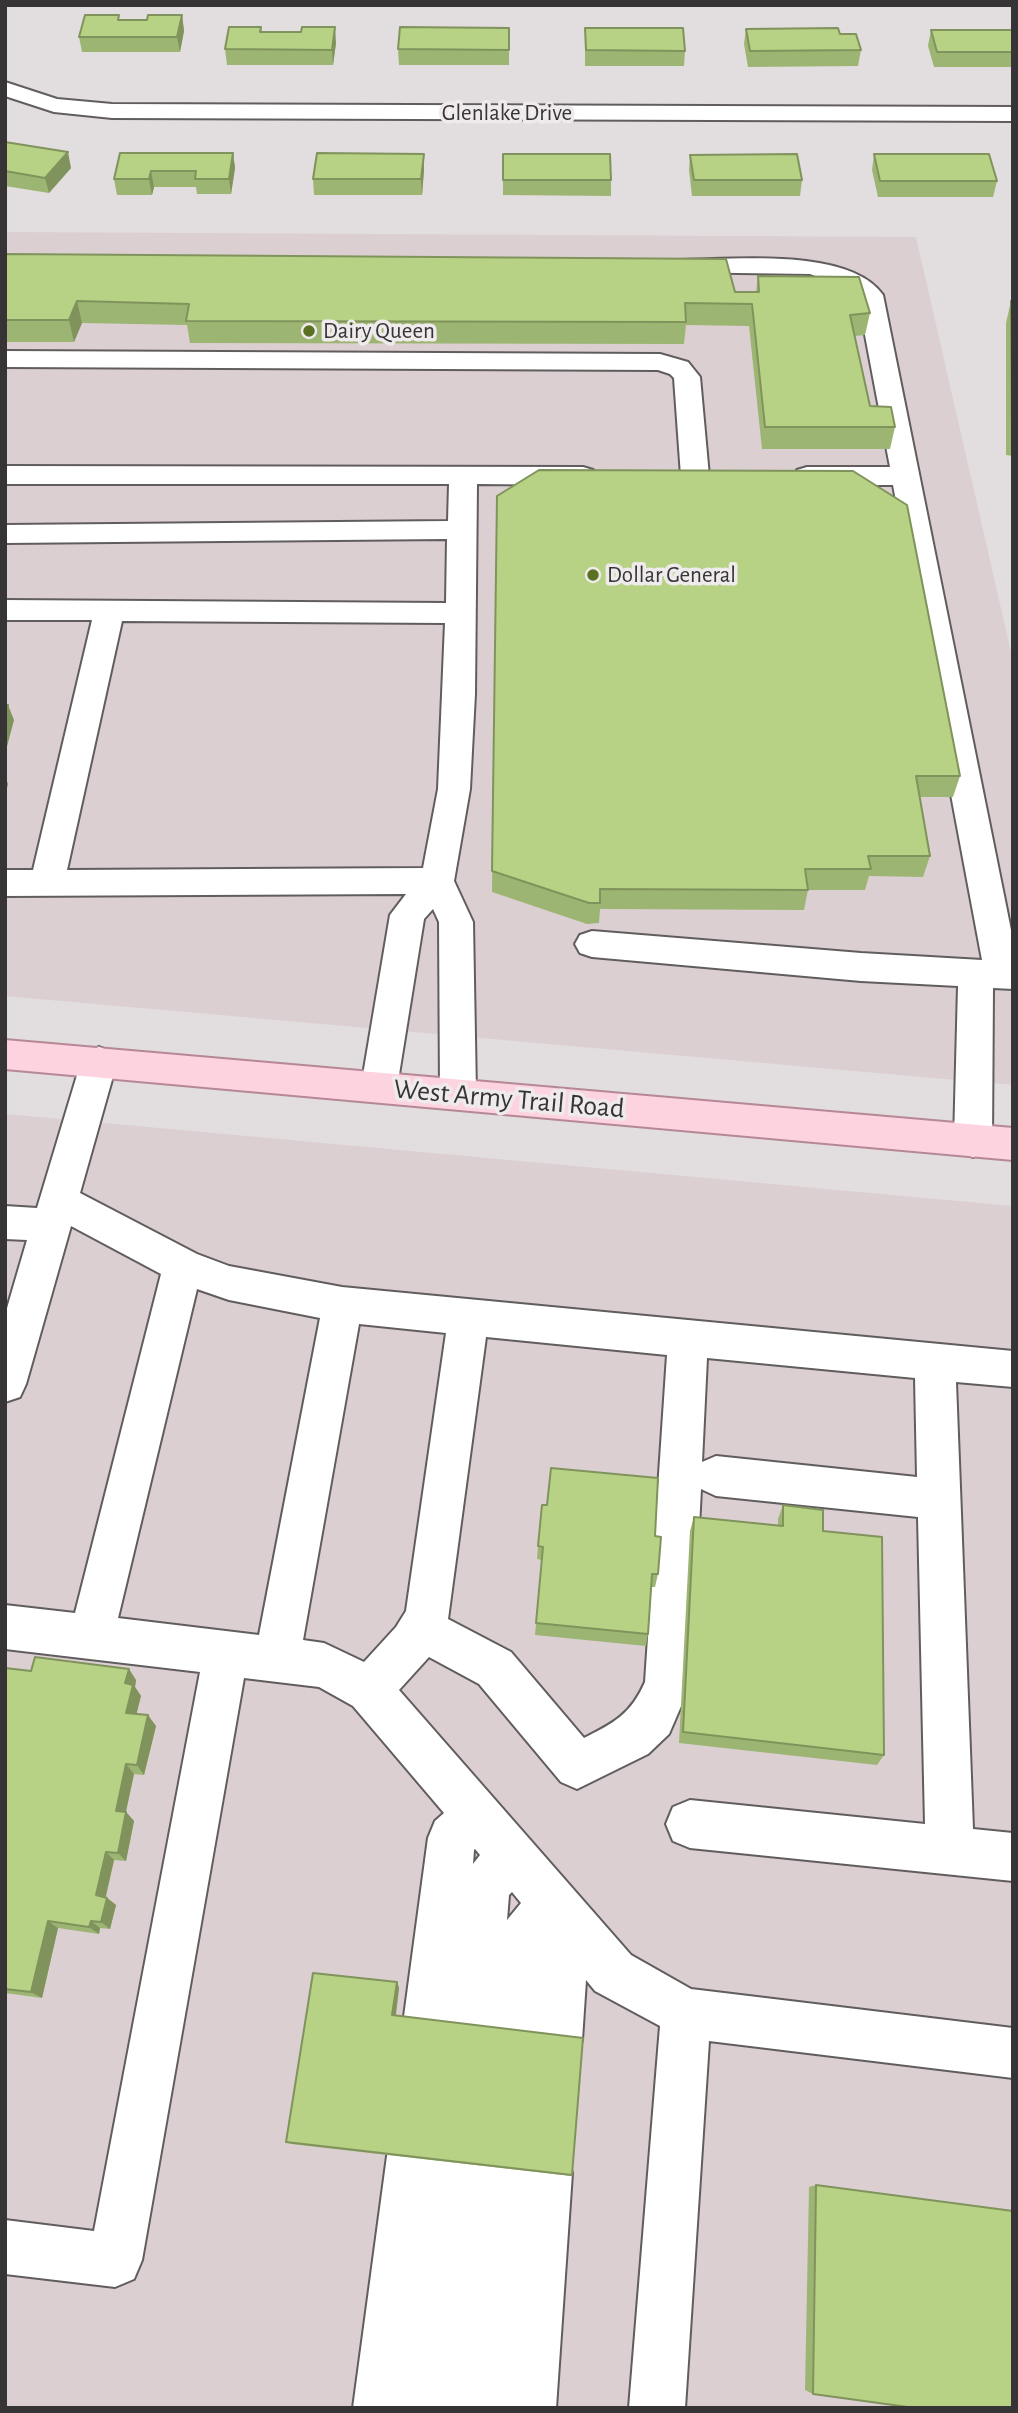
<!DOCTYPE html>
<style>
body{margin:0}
#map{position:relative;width:1018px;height:2413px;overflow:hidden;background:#e2ddde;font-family:"Alegreya Sans",sans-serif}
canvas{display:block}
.frame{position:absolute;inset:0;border:7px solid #363434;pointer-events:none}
</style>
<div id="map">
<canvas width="1018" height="2413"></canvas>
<div class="frame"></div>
</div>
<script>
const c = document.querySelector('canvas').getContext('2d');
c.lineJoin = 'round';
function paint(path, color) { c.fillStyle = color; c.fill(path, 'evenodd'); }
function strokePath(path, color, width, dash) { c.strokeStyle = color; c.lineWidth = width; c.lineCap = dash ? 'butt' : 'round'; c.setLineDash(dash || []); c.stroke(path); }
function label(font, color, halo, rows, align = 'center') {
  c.font = font + ' "Alegreya Sans",sans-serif'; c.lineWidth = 7; c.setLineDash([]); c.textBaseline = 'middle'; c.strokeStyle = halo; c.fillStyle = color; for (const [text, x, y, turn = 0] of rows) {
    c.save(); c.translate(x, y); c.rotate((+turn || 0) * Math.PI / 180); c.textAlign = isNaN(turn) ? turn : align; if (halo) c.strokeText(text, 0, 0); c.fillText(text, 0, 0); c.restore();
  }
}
paint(new Path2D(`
 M5,232L916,237L1013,661V1085L5,996Z
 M5,1114L1013,1206V2408H5Z`), '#dccfd2');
const minor = new Path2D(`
 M5,82L57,99L112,104L1013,107V121L112,118L54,112L5,96Z
 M675,260C729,260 849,246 883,295L1013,940V989L993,988L992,1141L986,1152L973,1157L960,1152L954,1141L958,986L861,981L592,957L580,953L575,944L580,935L592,931L861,953L982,960L893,485H807L797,482L793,476L797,470L807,467H890L858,298L840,285L810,274L666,272L663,267L666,262Z
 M5,351L660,354L688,362L700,377L709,476L705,482L695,485L685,482L681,476L674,378L670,374L658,370L5,367Z
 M5,466L583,467L593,470L597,476L593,482L583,485L477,484L475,694L470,789L454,881L473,922L476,1094L471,1105L458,1109L445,1105L440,1094L439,922L433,909L424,919L397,1087L392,1098L379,1102L366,1098L361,1087L390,915L406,894L5,896V870H33L92,620H5V600L446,603L447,539L5,543V525L448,521L449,484H5ZM122,621L445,623L438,789L423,868L67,870Z
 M99,1047L112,1052L117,1062L80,1193L197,1254L229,1266L342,1287L1013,1351V1387L956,1382L973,1829L1013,1833V1881L690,1848L673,1841L666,1824L673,1807L690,1800L925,1824L918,1517L716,1496L701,1489L691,1683L669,1734L648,1754L577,1789L561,1782L479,1684L429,1657L399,1690L631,1955L691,1989L1013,2028V2078L709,2041L685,2408H629L660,2026L595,1991L586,1980L582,2040L575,2058L557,2065L539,2058L535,2049L534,2053L516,2060L498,2053L492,2037L488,2047L470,2054L452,2047L448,2037L446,2042L428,2049L410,2042L403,2024L428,1838L435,1821L444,1813L353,1706L319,1687L244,1678L142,2260L134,2279L115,2287L5,2274V2220L94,2231L200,1672L5,1649V1605L75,1613L161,1274L71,1226L26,1384L20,1397L5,1402V1315L27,1240L5,1239V1206L37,1208L81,1062L86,1052ZM197,1289L229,1300L320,1318L259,1635L118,1618ZM359,1324L446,1333L406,1611L396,1627L364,1662L324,1643L303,1640ZM486,1337L667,1355L645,1682C631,1714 614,1723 584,1738L511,1652L448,1619ZM707,1358L915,1378L917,1477L716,1456L702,1462ZM475,1849L480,1855L473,1864L474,1850ZM512,1892L521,1903L507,1920L509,1895Z
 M413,2130L431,2138L436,2148L438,2145L456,2137L474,2145L481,2160L485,2149L504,2142L523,2149L526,2158L527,2154L546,2147L565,2154L572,2173L556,2408H353L387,2156L395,2138Z`);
const major = new Path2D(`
 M5,1040L1013,1128V1160L5,1069Z`);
strokePath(minor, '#615d5e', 4);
strokePath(major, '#b68896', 4);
paint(minor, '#fff');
paint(major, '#fdd3e0');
paint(new Path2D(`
 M182,15L184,31L180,52H82L79,37L120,20H147Z
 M261,27L262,32L336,43L333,65H227L225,49Z
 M509,28V65H399L398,49Z
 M585,28L685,51L684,66H585Z
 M746,29L840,34L861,50L858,66L748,67L744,44Z
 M931,30H1013V67H934L928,46Z
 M5,142L71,168L49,193L5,186Z
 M233,153L235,168L231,194H197L196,187H154L152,195H117L114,179Z
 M424,154V170L422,195H314L313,179Z
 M503,154L611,180V196L503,195Z
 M874,154L997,181L993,197H878L872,170Z
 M690,155L802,180L800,196H692L689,170Z
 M5,254L735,292H756L758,276L870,313L865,335L855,336L870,406L895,427L890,449H762L749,326L686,325L684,344L190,343L187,325L82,323L74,342H5Z
 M1011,301H1013V456L1006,455V323Z
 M497,496L960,776L953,797H920L930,856L923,877L869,876L865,890H808L804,910L600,909L599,923L587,924L492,892Z
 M783,1505L823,1531L884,1755L877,1765L679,1743L690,1531L694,1517L778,1526V1519Z
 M655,1536L658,1574L655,1587H651L648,1634L646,1646L535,1635L542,1560L537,1559L538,1546Z
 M5,1668L136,1680L135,1687L141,1696L136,1714L156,1726L144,1775L134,1774L126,1812L134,1821L126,1861L114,1860L106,1897L116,1905L110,1929L100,1928L99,1934L58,1928L42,1998L5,1993Z
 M397,1982L399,1988L396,2015L572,2175L571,2176L291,2144L286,2142Z
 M816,2185L813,2394L805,2390L809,2187Z`), '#9db572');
paint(new Path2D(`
 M182,15L184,31L180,52L177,37Z
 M335,27L336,43L333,65L332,50Z
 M68,152L71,168L49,193L45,178Z
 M233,153L235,168L231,194L229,179Z
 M424,154V170L422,195L421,179Z
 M151,171L154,187L152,195L149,179Z
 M77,301L82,323L74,342L69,320Z
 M8,705L14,720L5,754V718Z
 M5,776L8,784L5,796Z
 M129,1669L136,1680L135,1687L141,1696L134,1724L126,1713L125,1683Z
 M148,1715L156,1726L144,1775L137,1765Z
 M126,1764L134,1774L124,1820L116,1811Z
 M126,1812L134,1821L126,1861L118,1853Z
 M106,1852L114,1860L104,1903L96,1895Z
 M107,1898L116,1905L110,1929L101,1922Z
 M48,1921L58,1928L42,1998L31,1992Z
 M91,1921L100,1928L99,1934L89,1927Z
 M397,1982L399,1988L395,2020L392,2015Z`), '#80935c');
const building = new Path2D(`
 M85,15H119L118,20H147L148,15H182L177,37H79Z
 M229,27H261L260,32H301L302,27H335L332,50L225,49Z
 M400,27L509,28V50L398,49Z
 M585,28H683L685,51L586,50Z
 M838,28L840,34H856L861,50L750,51L746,29Z
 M931,30H1013V52H937Z
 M5,142L68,152L45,178L5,171Z
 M120,153H233L229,179H195L196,171H151L149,179H114Z
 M317,153L424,154L421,179H313Z
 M503,154H610L611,180H503Z
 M797,154L802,180H694L690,155Z
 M874,154H989L997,181H880Z
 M5,254L726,259L735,292H759L758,276L859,277L870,313L850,315L870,406L891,407L895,427H765L752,304L685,303L686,322L186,321L189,304L77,301L69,320H5Z
 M1011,301H1013V433H1012Z
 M539,470L853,471L907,505L960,776H916L930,856H868L871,869H805L808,890L600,889V903H589L492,871L497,496Z
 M5,705H8L5,718Z
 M551,1468L658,1478L655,1536L661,1537L658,1574H652L648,1634L536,1623L543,1547L538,1546L542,1505H547Z
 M783,1505L823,1510V1531L882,1537L884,1755L683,1732L694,1517L783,1526Z
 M35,1657L129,1669L125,1683L133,1685L126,1713L148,1715L137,1765L126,1764L116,1811L126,1812L118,1853L106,1852L96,1895L107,1898L101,1922L91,1921L89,1927L48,1921L31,1992L5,1989V1668L31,1671Z
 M313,1973L397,1982L392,2015L583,2038L572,2175L286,2142Z
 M816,2185L1013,2211V2408H915L813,2394Z`);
paint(building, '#b7d284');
strokePath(building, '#80935c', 2);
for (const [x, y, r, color] of [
 [309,331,7,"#5a7123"],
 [593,575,7,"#5a7123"]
]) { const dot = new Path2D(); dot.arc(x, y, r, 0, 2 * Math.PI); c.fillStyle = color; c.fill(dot); strokePath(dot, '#efeaec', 2.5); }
label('23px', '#363434', '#efeaec', [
 ["Glenlake Drive",507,113]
]);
label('23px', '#363434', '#efeaec', [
 ["Dairy Queen",323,331],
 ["Dollar General",607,575]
], 'left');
label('28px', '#363434', '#efeaec', [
 ["West Army Trail Road",509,1099,5]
]);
</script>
